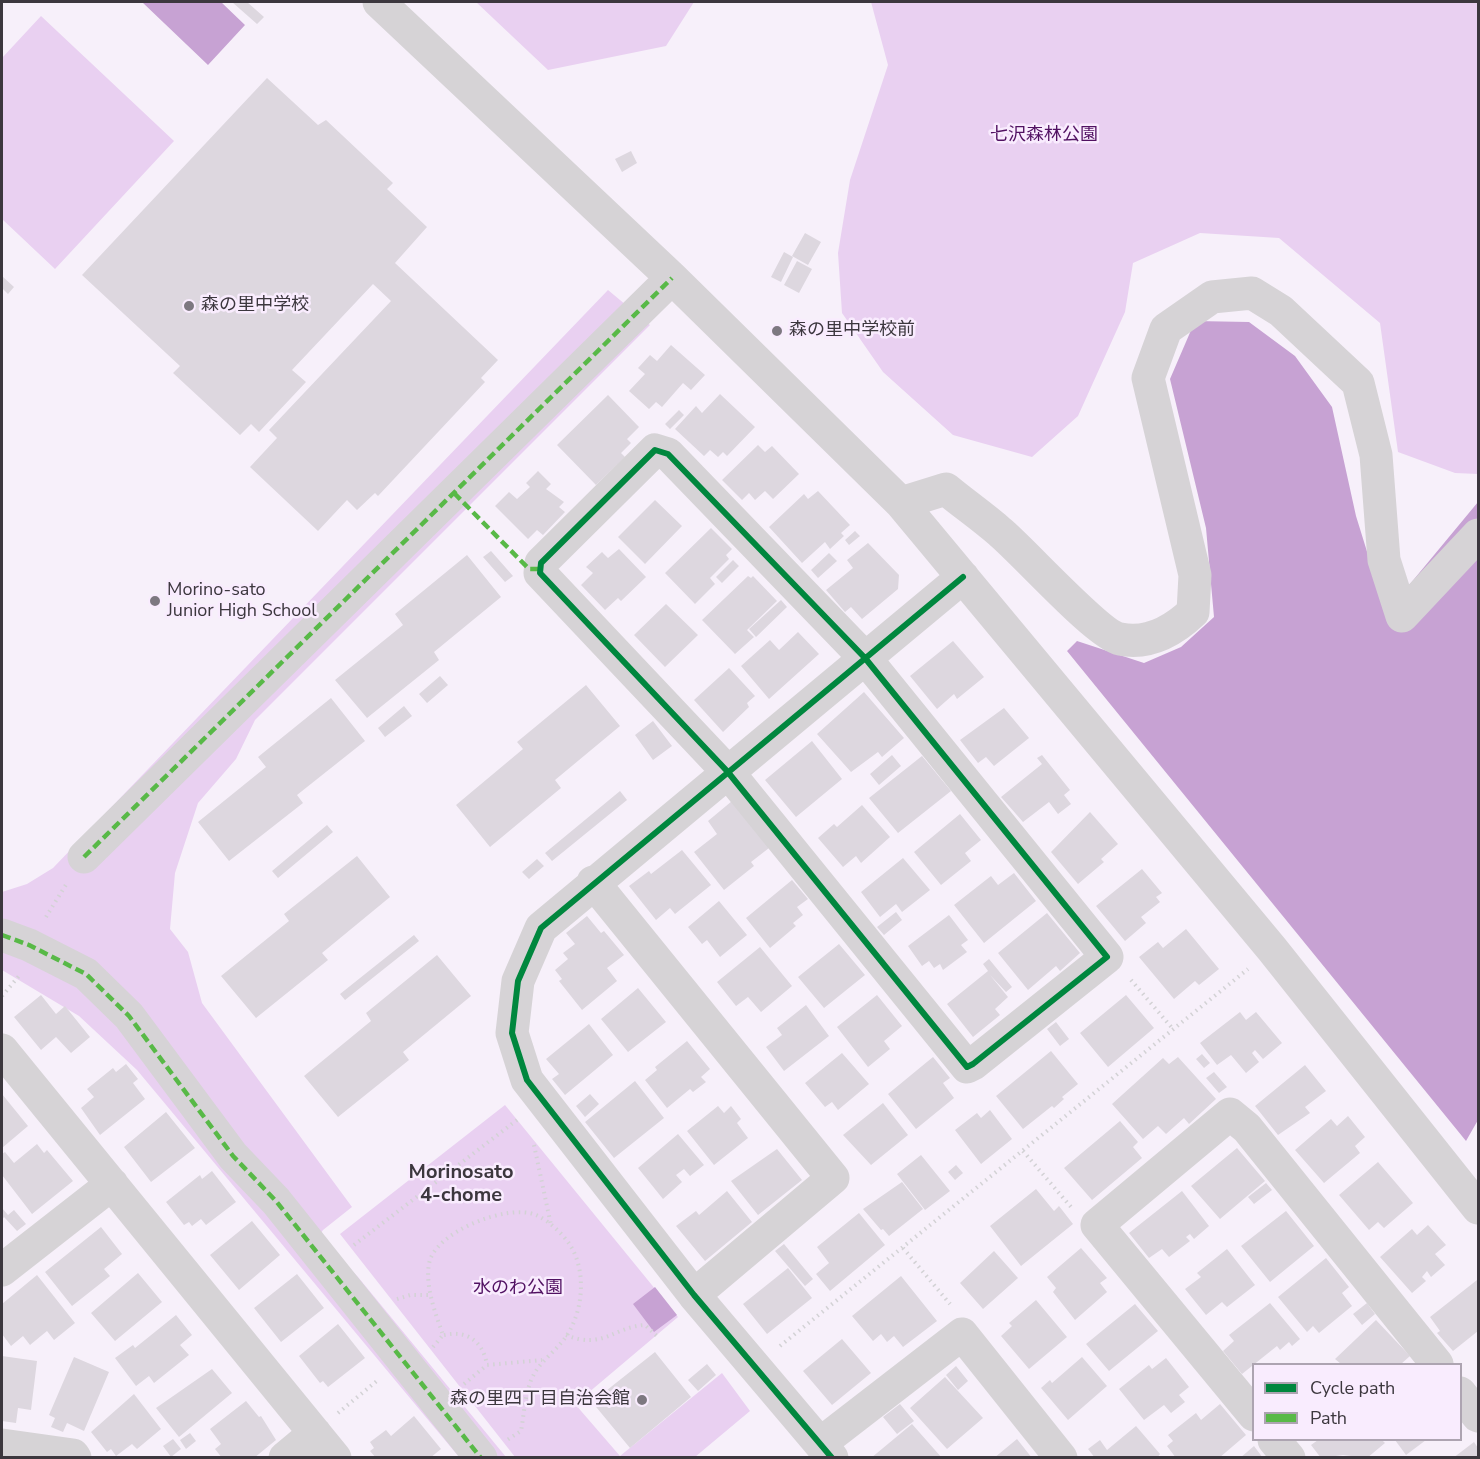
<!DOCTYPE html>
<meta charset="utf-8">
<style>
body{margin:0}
#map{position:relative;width:1480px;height:1459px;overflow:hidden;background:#f7f0fa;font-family:"Nunito Sans",sans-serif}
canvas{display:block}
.frame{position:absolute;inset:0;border:3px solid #3c373e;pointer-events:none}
.legend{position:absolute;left:1252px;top:1363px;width:210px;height:78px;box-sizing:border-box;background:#f9ecfe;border:2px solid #ada4b1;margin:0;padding:8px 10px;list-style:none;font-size:18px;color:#3c373e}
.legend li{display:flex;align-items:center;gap:12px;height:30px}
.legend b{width:30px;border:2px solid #ada4b1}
</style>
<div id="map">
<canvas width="1480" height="1459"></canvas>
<div class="frame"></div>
<ul class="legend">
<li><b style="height:8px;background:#00873e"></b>Cycle path</li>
<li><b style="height:8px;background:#58b947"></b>Path</li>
</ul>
</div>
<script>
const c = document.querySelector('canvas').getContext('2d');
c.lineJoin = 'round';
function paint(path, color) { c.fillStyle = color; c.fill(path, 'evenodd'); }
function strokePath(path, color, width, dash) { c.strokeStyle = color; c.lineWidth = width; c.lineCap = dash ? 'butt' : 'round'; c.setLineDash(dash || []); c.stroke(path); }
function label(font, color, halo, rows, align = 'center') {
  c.font = font + ' "Nunito Sans","Noto Sans JP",sans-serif'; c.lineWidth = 5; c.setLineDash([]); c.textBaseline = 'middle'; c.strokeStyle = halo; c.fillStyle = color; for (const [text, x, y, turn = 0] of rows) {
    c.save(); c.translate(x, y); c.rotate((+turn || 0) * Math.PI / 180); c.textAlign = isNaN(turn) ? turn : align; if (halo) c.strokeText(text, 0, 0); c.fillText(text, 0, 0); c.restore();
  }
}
paint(new Path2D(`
 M476,2H694L666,46L548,70Z
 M871,2H1478V474L1455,473L1398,452L1380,323L1279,238L1200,233L1133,263L1125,312L1078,416L1032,457L953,435L883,372L842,313L838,253L850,180L888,65Z
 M41,16L174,141L55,269L2,219V58Z
 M608,290L650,325L255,720L236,759L198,803L175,873L170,929L188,952L202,1003L352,1207L323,1230L318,1237L358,1277L506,1457H459L137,1070L79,1016L2,970V892L27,884L53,868Z
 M505,1105L678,1317L575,1404L620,1456L722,1373L750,1411L695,1457H515L340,1234Z`), '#e9d0f1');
paint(new Path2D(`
 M142,2H221L245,25L208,65Z
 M1195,321L1249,322L1295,356L1332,407L1356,516L1386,613L1478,502V1120L1466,1141L1067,651L1077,641L1144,663L1181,647L1214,617L1206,528L1170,379Z
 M655,1287L677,1315L654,1332L633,1304Z`), '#c7a2d3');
paint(new Path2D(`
 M232,2H247L264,17L257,24Z
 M267,78L318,125L326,120L393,183L387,189L427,227L395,263L498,360L481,378L485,382L378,496L375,493L357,510L347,500L318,531L250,467L277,438L269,430L391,301L373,284L292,370L306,382L259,432L251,424L240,435L173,373L180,366L82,275Z
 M631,151L637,163L622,172L615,159Z
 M805,233L821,242L808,265L792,256Z
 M784,252L793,257L781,282L771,277Z
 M797,261L812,269L799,293L784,285Z
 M2,276L14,287L8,294L2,288Z
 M671,345L705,375L691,390L683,383L662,407L656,402L649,409L629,391L645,374L638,368L650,355L657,361Z
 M720,394L755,427L727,456L723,452L718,457L710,450L704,456L675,429L696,406L702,413Z
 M608,395L639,427L627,439L631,443L621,453L625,457L596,485L557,445Z
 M679,410L684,415L670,429L665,424Z
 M758,445L765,452L772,446L799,474L773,499L765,491L755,500L749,493L742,500L722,480Z
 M538,471L551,484L546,489L564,502L559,507L565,512L543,535L537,530L528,539L495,506L509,492L517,499L530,487L526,483Z
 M818,491L850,525L841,533L844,536L830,549L825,542L802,563L769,527L804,494L808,499Z
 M655,500L682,526L645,564L618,537Z
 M711,528L732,549L726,555L729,559L710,578L715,584L695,604L665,573Z
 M855,531L860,536L849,545L845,540Z
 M868,543L899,575L898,589L862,619L851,607L845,612L826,590L853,568L847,560Z
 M619,549L646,577L621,601L618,598L605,610L581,585L593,573L586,567L602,552L608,558Z
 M491,551L513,576L505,582L483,557Z
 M829,553L837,561L818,578L811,570Z
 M467,555L501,597L434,652L439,660L367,718L335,680L403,625L395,614Z
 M733,560L739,566L722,583L716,577Z
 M748,576L751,578L753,576L777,601L747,630L754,637L735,654L702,620Z
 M781,600L787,607L756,637L749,629Z
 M666,604L698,635L665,667L634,635Z
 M798,632L819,654L769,699L741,666L770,640L779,650Z
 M953,641L984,677L957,699L954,694L937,709L910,676Z
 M729,668L755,696L747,703L749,707L723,732L694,700Z
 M440,676L448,685L427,703L419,694Z
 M586,685L620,726L555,780L561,788L490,847L456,805L523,749L517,742Z
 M864,692L904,738L882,757L878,752L851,772L817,734Z
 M331,698L365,741L297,795L303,803L229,861L198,822L266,767L258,757Z
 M404,706L412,716L385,737L378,728Z
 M1004,708L1029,738L994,766L986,757L978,763L960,740Z
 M653,721L672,746L653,760L635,735Z
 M812,741L842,779L796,817L765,780Z
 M892,755L901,766L879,785L870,774Z
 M1042,755L1070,790L1064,795L1071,804L1058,814L1049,802L1023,822L1001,797L1042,764L1037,758Z
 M922,756L951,791L898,833L869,798Z
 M620,791L627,800L552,861L545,853Z
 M732,801L769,848L751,862L754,866L724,890L694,852L717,834L708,821Z
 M862,805L890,837L861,863L856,856L843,867L818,838L834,824L837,827Z
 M1090,812L1118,844L1101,859L1104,862L1078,884L1051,852Z
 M960,814L981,840L965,853L971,861L941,885L914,852Z
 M327,825L333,832L278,878L272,871Z
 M682,850L711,885L675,914L670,908L656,920L629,886L649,871L651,874Z
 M357,856L390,897L322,953L328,960L256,1018L221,976L289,921L284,914Z
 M903,858L930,890L902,912L896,904L880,917L861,892Z
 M537,859L544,866L529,879L522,872Z
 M1142,869L1162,893L1156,897L1160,902L1141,917L1146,923L1125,941L1096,906Z
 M1014,873L1036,901L984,943L954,905L991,876L998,885Z
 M792,880L808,899L797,907L803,915L793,923L796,926L770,948L746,918Z
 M719,901L747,935L720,957L707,940L702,944L688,927Z
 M896,912L902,920L884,935L877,927Z
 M1047,913L1080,953L1060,971L1056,966L1028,990L998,953Z
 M949,915L968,940L961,945L967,952L943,970L940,964L934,968L929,961L922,966L908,946Z
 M587,916L601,933L604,931L624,955L607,968L617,981L582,1010L559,981L562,979L555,970L568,959L563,953L575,944L566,933Z
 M1186,929L1219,969L1199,985L1195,981L1174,999L1139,957L1158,942L1163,948Z
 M414,935L419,941L345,1000L340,994Z
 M839,944L865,975L824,1008L798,977Z
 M760,947L792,986L761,1012L748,997L736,1006L717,982Z
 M437,955L471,996L403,1052L409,1060L338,1117L304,1076L371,1021L366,1013Z
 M989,959L1012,987L1006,992L990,975L1008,997L995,1009L1000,1015L973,1037L947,1004L988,971L983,964Z
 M638,988L666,1022L628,1052L601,1019Z
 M41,995L56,1014L65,1006L90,1037L71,1053L56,1037L41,1050L14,1017Z
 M877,995L902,1026L884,1041L890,1049L868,1067L837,1027Z
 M1126,995L1154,1028L1108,1067L1080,1033Z
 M806,1005L829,1036L784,1071L766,1047L782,1035L777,1028Z
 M1240,1012L1246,1020L1256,1012L1282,1043L1263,1059L1255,1050L1252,1053L1259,1062L1246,1073L1231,1055L1217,1065L1200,1043Z
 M1056,1022L1069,1039L1060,1046L1047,1029Z
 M589,1024L613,1055L565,1095L552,1079L559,1074L546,1059Z
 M687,1041L710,1069L701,1077L706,1082L693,1092L690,1089L667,1108L645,1080L657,1070L655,1067Z
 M1051,1051L1078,1084L1062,1097L1064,1099L1054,1108L1052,1106L1023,1129L996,1096Z
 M842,1053L869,1084L838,1110L832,1102L825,1107L805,1083Z
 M1202,1054L1210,1063L1204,1068L1196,1059Z
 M933,1057L950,1078L943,1083L954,1098L916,1129L888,1094Z
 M1178,1057L1216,1099L1189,1124L1184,1118L1166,1134L1158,1126L1143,1139L1112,1104L1163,1058L1169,1064Z
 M126,1064L138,1079L133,1083L145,1099L100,1135L81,1108L94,1097L87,1089L113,1068L116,1072Z
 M1305,1065L1326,1091L1305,1107L1310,1113L1278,1135L1255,1106Z
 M1214,1072L1227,1087L1219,1093L1206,1078Z
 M635,1081L664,1118L614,1158L585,1122Z
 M2,1094L28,1126L2,1148Z
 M590,1094L599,1104L585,1117L576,1106Z
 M883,1103L908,1135L871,1165L843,1135Z
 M718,1106L724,1113L731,1106L741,1119L737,1123L748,1138L714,1165L687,1131Z
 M990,1110L1012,1139L981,1164L955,1130L977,1113L981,1118Z
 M166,1112L195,1148L151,1182L124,1147Z
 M1348,1116L1365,1137L1355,1146L1360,1153L1324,1183L1295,1150L1331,1119L1337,1126Z
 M1120,1121L1138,1142L1133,1147L1142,1158L1092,1200L1064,1168Z
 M678,1134L704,1165L690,1176L684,1169L676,1175L682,1182L663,1199L638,1168Z
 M37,1144L44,1153L47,1150L73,1181L32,1214L2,1175V1154L5,1152L14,1163Z
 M1237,1148L1265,1181L1220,1219L1191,1186Z
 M777,1149L802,1180L758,1215L731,1181Z
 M921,1155L950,1191L925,1210L897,1174Z
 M1378,1162L1413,1203L1384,1228L1378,1222L1369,1230L1339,1195Z
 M956,1165L963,1173L955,1180L948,1172Z
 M212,1171L236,1202L206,1225L201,1219L192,1226L189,1222L184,1225L166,1202L200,1175L202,1179Z
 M902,1182L923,1209L889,1236L883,1229L881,1230L863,1209Z
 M1266,1183L1272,1190L1254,1204L1248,1197Z
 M1036,1189L1054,1211L1059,1206L1073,1224L1021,1266L990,1226Z
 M727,1191L752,1222L705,1261L676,1226L696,1211L699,1215Z
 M1182,1191L1209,1226L1194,1239L1190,1234L1186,1237L1190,1241L1169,1257L1162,1249L1149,1258L1129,1233Z
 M2,1208L8,1215L14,1210L26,1224L17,1231L4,1217L2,1220Z
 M1286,1211L1314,1246L1270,1282L1241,1246Z
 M859,1213L885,1245L830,1291L816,1274L829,1263L817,1247Z
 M252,1221L280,1255L239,1290L210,1255Z
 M1428,1225L1446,1245L1435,1254L1445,1265L1431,1277L1427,1271L1422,1277L1426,1281L1412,1293L1380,1257L1412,1229L1417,1235Z
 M101,1227L122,1254L104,1269L110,1276L72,1306L45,1272Z
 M784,1244L813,1279L805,1286L775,1251Z
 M1081,1248L1107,1278L1100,1283L1107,1292L1075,1320L1053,1292L1056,1288L1047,1277Z
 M1227,1249L1255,1285L1227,1307L1222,1302L1206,1315L1185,1289L1201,1277L1197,1273Z
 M994,1251L1018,1278L983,1309L960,1283Z
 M1326,1258L1349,1287L1342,1293L1352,1306L1319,1333L1313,1326L1307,1332L1278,1297Z
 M788,1268L812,1298L767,1334L743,1304Z
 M138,1273L162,1302L115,1341L91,1313Z
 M297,1274L324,1308L281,1342L254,1308Z
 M37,1275L75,1323L54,1340L47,1331L30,1345L23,1336L11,1346L2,1334V1304Z
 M901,1276L937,1321L903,1347L894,1336L887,1342L881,1334L873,1341L852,1316Z
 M1477,1280L1478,1331L1453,1351L1437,1333L1440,1331L1430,1317Z
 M1036,1300L1067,1337L1029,1369L1001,1336L1012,1326L1009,1323Z
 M1270,1303L1300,1339L1292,1346L1289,1342L1280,1350L1277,1346L1242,1374L1223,1351L1234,1341L1229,1335Z
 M1367,1303L1375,1314L1362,1325L1353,1314Z
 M1135,1304L1158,1331L1109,1371L1086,1344Z
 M176,1315L192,1335L180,1345L189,1355L154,1383L149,1376L136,1386L115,1358L133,1345L135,1348Z
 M1376,1320L1410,1356L1401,1364H1341L1335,1359Z
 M338,1324L365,1358L328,1387L323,1381L320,1383L299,1356Z
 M842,1339L871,1373L832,1405L803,1371Z
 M655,1352L691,1397L630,1448L592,1402Z
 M2,1356L37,1361L31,1410L18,1408L16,1423L2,1421Z
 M74,1357L109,1372L84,1431L67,1423L63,1432L51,1427L55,1418L49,1415Z
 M1082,1357L1107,1386L1068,1420L1041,1388L1050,1380L1052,1383Z
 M1166,1358L1189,1387L1179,1395L1185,1402L1171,1413L1164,1405L1144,1420L1119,1389L1149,1365L1152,1369Z
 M707,1364L716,1375L698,1391L688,1380Z
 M956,1366L968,1381L958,1390L946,1375Z
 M212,1369L232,1393L179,1437L156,1408Z
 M945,1377L983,1418L947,1449L910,1408Z
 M134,1394L161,1429L137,1449L132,1444L116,1456L111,1449L107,1452L91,1432Z
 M246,1401L259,1417L261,1416L276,1440L254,1458H222L215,1449L221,1444L210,1429Z
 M900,1404L914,1421L897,1434L883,1417Z
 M1220,1404L1246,1435L1219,1458H1176L1167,1446L1173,1441L1168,1435L1196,1413L1201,1420Z
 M414,1416L441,1449L430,1458H376L370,1451L374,1448L370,1442L386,1430L391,1436Z
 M912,1424L942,1458H871Z
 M1136,1426L1160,1454L1157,1458H1095L1088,1449L1100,1440L1107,1450Z
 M190,1433L196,1441L186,1449L180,1440Z
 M173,1439L181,1449L171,1457L163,1446Z
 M1017,1439L1032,1458H994Z
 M1318,1440H1382L1385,1443L1367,1458L1343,1455L1321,1458L1311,1445Z
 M1395,1440H1426L1406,1455Z
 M1474,1442L1478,1448V1458H1453Z
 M1254,1446L1263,1458H1240Z`), '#ddd7df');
strokePath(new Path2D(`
 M46,917L67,883
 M1131,980L1173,1029
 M2,996L19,976
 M534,1145L551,1225
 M1023,1151L1071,1207
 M354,1245L517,1120
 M903,1248L950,1304
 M397,1299L410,1295H432
 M444,1335C467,1330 483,1341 487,1365
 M566,1335C603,1350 613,1327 645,1325L659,1338
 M780,1346L1248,969
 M433,1347L443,1335C436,1315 425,1287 429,1264C434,1232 508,1203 536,1215C548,1220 563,1234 570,1245C588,1273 583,1318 561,1343C551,1355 539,1363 532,1378C525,1393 524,1415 521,1431L507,1440
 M464,1384L487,1365L542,1360
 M338,1413L378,1380`), '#d3d2d5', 4, [1.5, 4.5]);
strokePath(new Path2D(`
 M379,2L672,278L901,503L1272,949L1478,1208
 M655,450L668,454L865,658L1107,957L973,1064L967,1067L727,771L540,573L541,563Z
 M901,503L946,489C964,504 983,517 1000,532C1023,551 1098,635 1120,639C1149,645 1173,631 1193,612L1195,575L1148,378L1166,329L1212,297L1252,293L1281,311L1358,383L1376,455L1384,560L1402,616L1478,535
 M84,857L672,278
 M593,882L833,1178L694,1295
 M2,935L29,945L86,974L129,1016L233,1156L276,1201L481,1458
 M2,1050L335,1458
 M2,1270L112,1184
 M1460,1393L1478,1416
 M1254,1415L1097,1225L1230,1114L1247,1128L1437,1364
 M1274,1440L1289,1458
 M821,1443L962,1334L1061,1458
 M2,1445L73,1455L75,1458
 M285,1458L315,1433
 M832,1458L694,1295L527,1080L512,1033L518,981L541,928L963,577`), '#d6d3d6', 33);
strokePath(new Path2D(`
 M454,493L529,569H541
 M84,857L672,278
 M2,935L29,945L86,974L129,1016L233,1156L276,1201L481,1458`), '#58b947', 4.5, [9, 4.5]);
strokePath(new Path2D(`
 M655,450L668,454L865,658L1107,957L973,1064L967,1067L727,771L540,573L541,563Z
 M832,1458L694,1295L527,1080L512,1033L518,981L541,928L963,577`), '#00873e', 6);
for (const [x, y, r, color] of [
 [189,306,6,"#7d7880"],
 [777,331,6,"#7d7880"],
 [155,601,6,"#7d7880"],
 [642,1400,6,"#7d7880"]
]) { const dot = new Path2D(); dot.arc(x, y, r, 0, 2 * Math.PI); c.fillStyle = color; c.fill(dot); strokePath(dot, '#f9ecfe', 2); }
label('18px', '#511162', '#f9ecfe', [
 ["七沢森林公園",1044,136],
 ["水のわ公園",518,1289]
]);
label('18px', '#3c373e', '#f9ecfe', [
 ["森の里中学校",201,306],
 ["森の里中学校前",789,331],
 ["Morino-sato",167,591],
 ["Junior High School",167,612],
 ["森の里四丁目自治会館",630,1400,"right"]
], 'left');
label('bold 20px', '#3c373e', '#f9ecfe', [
 ["Morinosato",461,1173],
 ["4-chome",461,1196]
]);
</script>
